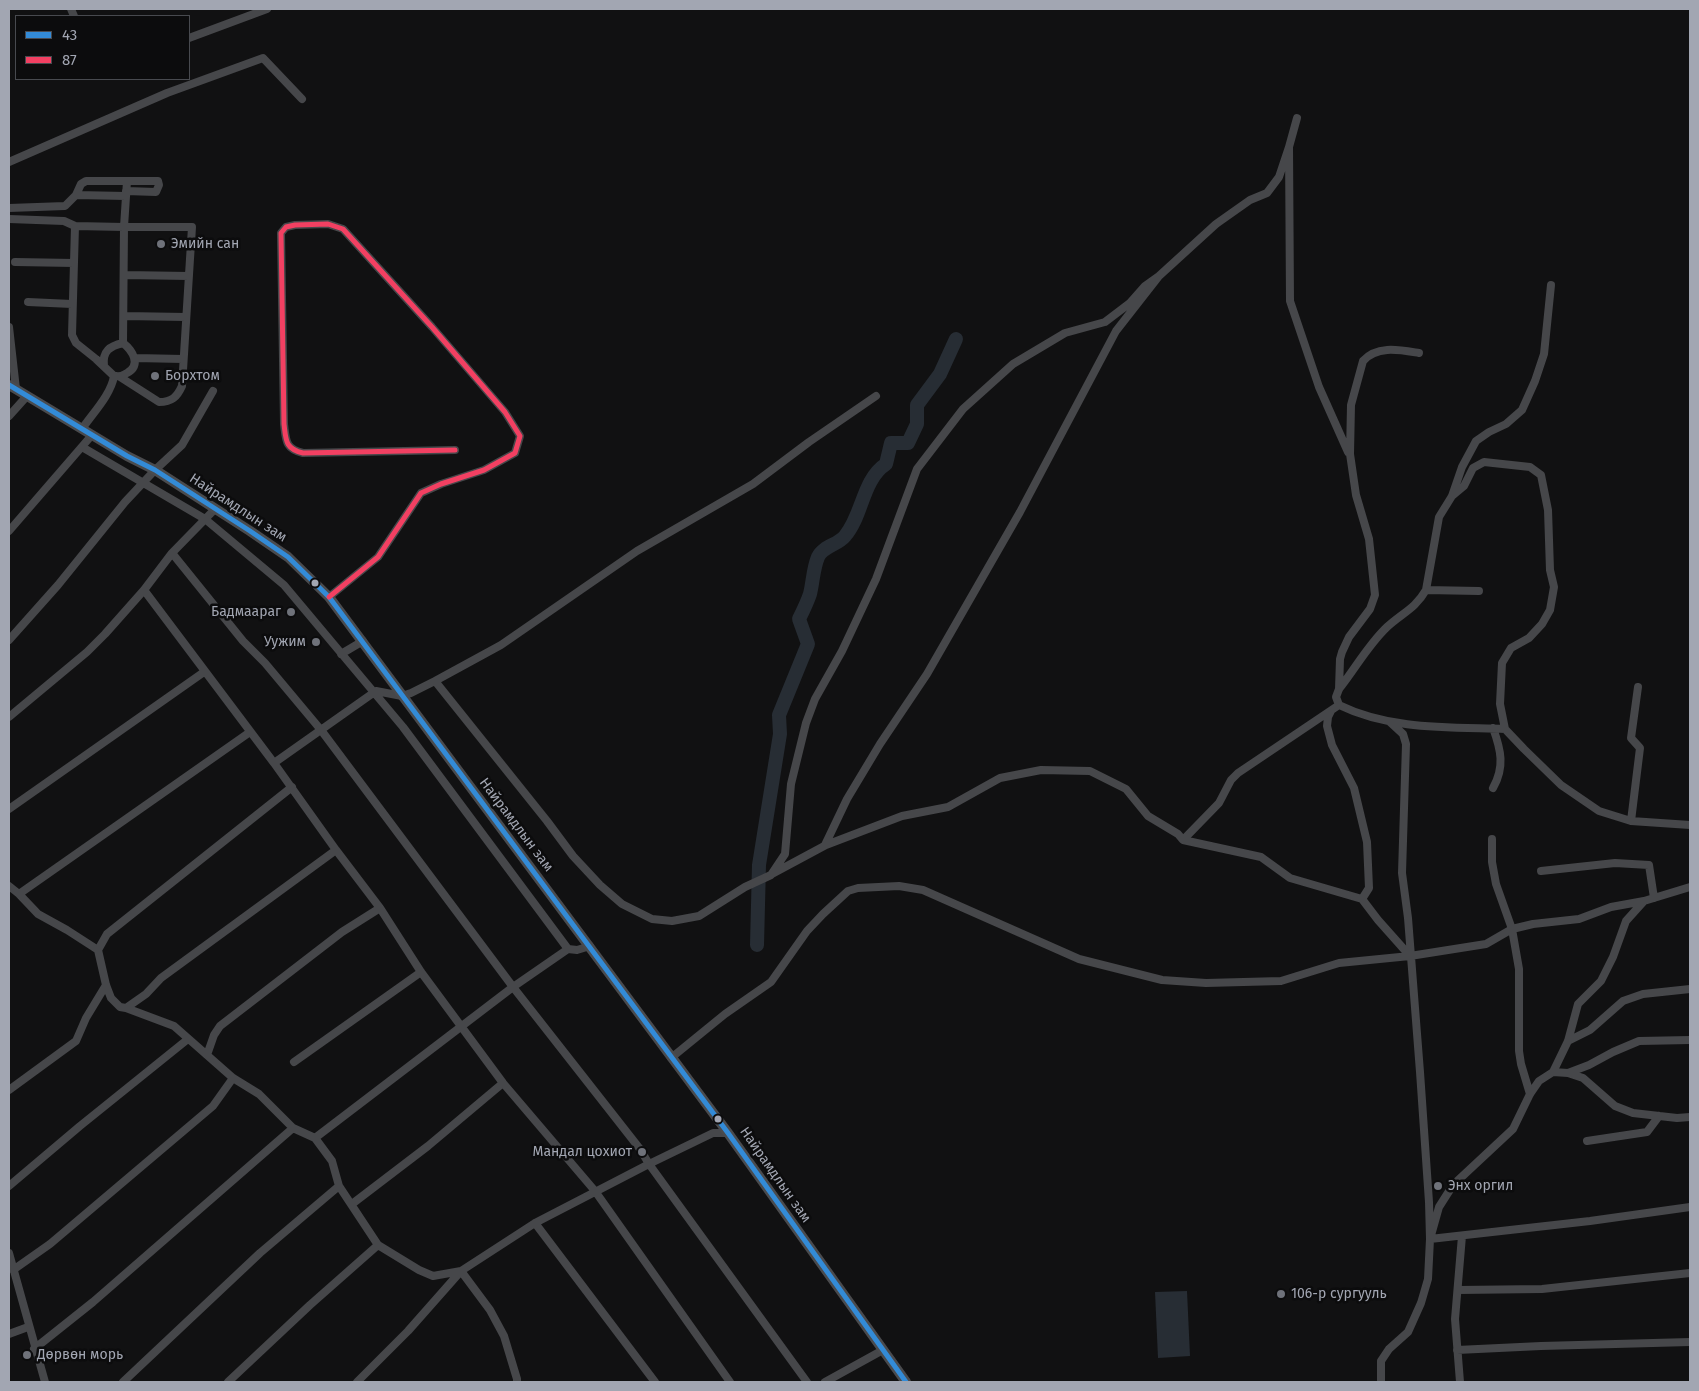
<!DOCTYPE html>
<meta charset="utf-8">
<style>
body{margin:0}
#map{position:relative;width:1699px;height:1391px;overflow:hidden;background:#111112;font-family:"Fira Sans",sans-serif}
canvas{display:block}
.frame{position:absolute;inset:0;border:10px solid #a2a6b2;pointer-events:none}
.legend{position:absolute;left:15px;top:15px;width:175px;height:65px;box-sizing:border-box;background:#0c0c0d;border:1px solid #484a4f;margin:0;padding:6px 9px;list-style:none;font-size:15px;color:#a2a6b2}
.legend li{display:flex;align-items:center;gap:10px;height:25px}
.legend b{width:25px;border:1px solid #484a4f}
</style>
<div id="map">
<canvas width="1699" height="1391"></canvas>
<div class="frame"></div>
<ul class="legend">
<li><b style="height:6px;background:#338bd7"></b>43</li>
<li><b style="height:6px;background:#f24062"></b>87</li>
</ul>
</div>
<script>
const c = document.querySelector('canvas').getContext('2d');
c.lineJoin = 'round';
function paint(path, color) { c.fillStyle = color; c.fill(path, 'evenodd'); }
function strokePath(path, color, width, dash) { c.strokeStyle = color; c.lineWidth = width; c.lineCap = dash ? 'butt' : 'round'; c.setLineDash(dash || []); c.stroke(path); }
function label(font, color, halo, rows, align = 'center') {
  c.font = font + ' "Fira Sans",sans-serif'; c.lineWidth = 5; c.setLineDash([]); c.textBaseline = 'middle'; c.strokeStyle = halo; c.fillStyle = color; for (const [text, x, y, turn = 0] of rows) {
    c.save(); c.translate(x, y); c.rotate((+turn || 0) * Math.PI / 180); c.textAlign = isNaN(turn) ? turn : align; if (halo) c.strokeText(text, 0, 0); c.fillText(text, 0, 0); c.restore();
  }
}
paint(new Path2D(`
 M1187,1291L1190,1356L1158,1358L1155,1292Z`), '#272d34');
strokePath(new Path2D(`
 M757,945L759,865L780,734L779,715L808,644L799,619C803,611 807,603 810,594C813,582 813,569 818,557C823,546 838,545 845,536C863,515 862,480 886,464L891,443H908L917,424V405L940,374L956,339`), '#272d34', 14);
strokePath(new Path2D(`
 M71,9L74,16
 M189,38L267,9
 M1297,118L1289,147L1290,301L1319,387L1348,452
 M9,162L167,93L263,58L302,99
 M76,195L126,196
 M9,208L65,206L76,195L81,184L86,181H158L159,185L156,192L126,191
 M9,219L64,221L75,226
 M15,262L74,263
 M124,275L189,276
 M28,302L72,304
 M124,316L186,317
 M9,327L16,389
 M135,358L183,359
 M104,366C102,351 110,346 123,343C132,350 142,365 127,373C123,375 121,377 116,376
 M120,377L159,402C172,402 177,397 182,386L192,227H124L127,181
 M9,416L27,396
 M82,429C92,414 111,395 114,376L96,359L76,343L72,335L75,226L124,227L123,343
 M82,447L205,519L284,585L403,727L568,949
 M1452,496L1464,486L1473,468L1484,462L1530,467L1541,475L1548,510L1550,570L1554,587L1550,610L1542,624L1529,638L1511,648L1502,663L1500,704L1505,729L1524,749L1561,785L1599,811L1631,821L1690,825
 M9,531L92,435
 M172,553L243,641L265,663L321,730L513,987L640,1149L649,1164L807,1382
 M144,590L274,763L336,850L380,908L421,972L503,1083L595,1191L730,1382
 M1426,590L1479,591
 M329,597L378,557L421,493L441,484L484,470L515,453L520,436L505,412L432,327L343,229L328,224L295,225L286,227L281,233L284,424C286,440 285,449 303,453L455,450
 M9,640L58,585L125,502L155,470L182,445L213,391
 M341,654L363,641
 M435,681L547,821L573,856L600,885L622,904L652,919L672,921L699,916L745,887L771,875L785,854L791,784L806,723L815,699L842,651L876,579L917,469L963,409L1013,364L1065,333L1105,322L1130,303L1145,286L1159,276
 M1339,689L1340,659L1342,652L1349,637L1370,609L1375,595L1369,539L1356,495L1350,454L1351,405L1363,361C1377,345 1400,350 1419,353
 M1331,711L1328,717L1327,726L1332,745L1354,788L1367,842L1369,888L1362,899
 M9,717L87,652L105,634L144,590L172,553L215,509
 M1390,722L1403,734L1406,744L1402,873L1408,918L1420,1072L1429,1202L1430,1239L1590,1221L1690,1207
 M1505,729C1449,727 1390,730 1339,705L1336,697L1339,689C1355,669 1368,645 1387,627C1402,613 1415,609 1426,590L1439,517L1452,496L1462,467L1476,441L1489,432L1506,424L1522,410L1535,381L1544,354L1551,285
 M274,763L376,691L402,696L411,693L435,681L501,645L637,551L753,484L809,442L876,396
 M292,787L107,934L98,950L106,985L111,998L120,1007L126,1008L146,994L161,978L336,850
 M1493,788C1505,767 1501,750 1493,728
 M9,809L204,672
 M1631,821L1640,748L1631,738L1638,687
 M1492,839V862L1496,884L1512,929L1519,969V1051L1521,1064L1530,1094
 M1183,840L1219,803L1231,780L1238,773L1339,705
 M825,845L847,799L880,744L927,674L1020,512L1116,331L1159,276L1216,224L1250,200L1267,193L1279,177L1289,147
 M1541,871L1615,863L1649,865L1654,898
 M772,874L826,845L902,816L948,807L1000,778L1041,770L1090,771L1126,789L1148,816L1178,834L1183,840L1261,857L1290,878L1362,899L1378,920L1410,956
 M9,886L19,894L38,914L67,930L98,950
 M19,894L250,732
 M126,1008L174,1026L233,1078L259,1094L293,1128L315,1138L332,1161L339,1186L378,1245L419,1270L433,1276L461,1271
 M1568,1041L1590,1030L1623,1001L1643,994L1690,989
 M207,1055L214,1035L220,1026L342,932L380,908
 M671,1058L725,1014L771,982L807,931L823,914L848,891L858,888L899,886L923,890L1079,959L1162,980L1206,983L1281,981L1339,963L1410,956L1486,944L1512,929L1533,924L1579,919L1611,907L1644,901
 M294,1062L421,972
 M1553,1072L1568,1073L1589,1065L1613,1052L1639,1041L1690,1040
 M1568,1073L1583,1078L1615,1106L1633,1113L1677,1118L1690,1117
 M9,1090L76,1041L86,1018L106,985
 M315,1138L513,987L568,949L577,950L590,946
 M1587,1141L1647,1132L1659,1116
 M9,1186L80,1126L188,1039
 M352,1204L428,1146L503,1083
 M535,1223L655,1382
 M9,1253L45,1382
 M13,1270L50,1244L213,1106L233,1078
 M461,1271L490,1310L504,1336L517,1379V1382
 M1458,1290L1542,1289L1690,1273
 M9,1334L28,1327
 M34,1349L93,1302L293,1128
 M1457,1350L1541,1346L1690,1342
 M123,1382L260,1253L339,1186
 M228,1382L310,1305L378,1245
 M357,1382L408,1331L461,1271L535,1223L649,1164L713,1133H728
 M825,1382L883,1350
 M1381,1382V1361L1389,1349L1408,1332L1421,1303L1428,1279L1430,1239L1439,1207L1453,1185L1513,1129L1530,1094L1539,1081L1553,1072L1568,1041L1578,1004L1601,981L1613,957L1626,921L1644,901L1690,887
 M1460,1382L1455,1319L1462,1236`), '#46474a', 8);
strokePath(new Path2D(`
 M9,385L127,456L155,470L250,531L288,557L329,597L728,1133L906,1382`), '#4a4b4e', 10);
strokePath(new Path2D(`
 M9,385L127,456L155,470L250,531L288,557L329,597L728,1133L906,1382`), '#338bd7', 5);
strokePath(new Path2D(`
 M329,597L378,557L421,493L441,484L484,470L515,453L520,436L505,412L432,327L343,229L328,224L295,225L286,227L281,233L284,424C286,440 285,449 303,453L455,450`), '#f24062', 5);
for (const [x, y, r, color] of [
 [161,244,5,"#6f727a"],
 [155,376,5,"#6f727a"],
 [315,583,4.5,"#a2a6b2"],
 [291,612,5,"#6f727a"],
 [316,642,5,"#6f727a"],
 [718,1119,4.5,"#a2a6b2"],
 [642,1152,5,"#6f727a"],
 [1438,1186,5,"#6f727a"],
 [1281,1294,5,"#6f727a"],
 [27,1355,5,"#6f727a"]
]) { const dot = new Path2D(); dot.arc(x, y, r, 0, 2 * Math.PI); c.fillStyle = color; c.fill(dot); strokePath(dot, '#0c0c0d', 2); }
label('14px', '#a2a6b2', '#0c0c0d', [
 ["Эмийн сан",171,244],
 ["Борхтом",165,376],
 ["Бадмаараг",281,612,"right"],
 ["Уужим",306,642,"right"],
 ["Мандал цохиот",632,1152,"right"],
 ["Энх оргил",1448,1186],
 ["106-р сургууль",1291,1294],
 ["Дөрвөн морь",37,1355]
], 'left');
label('14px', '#a2a6b2', '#0c0c0d', [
 ["Найрамдлын зам",238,508,33],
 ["Найрамдлын зам",516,825,53],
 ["Найрамдлын зам",775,1175,55]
]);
</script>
